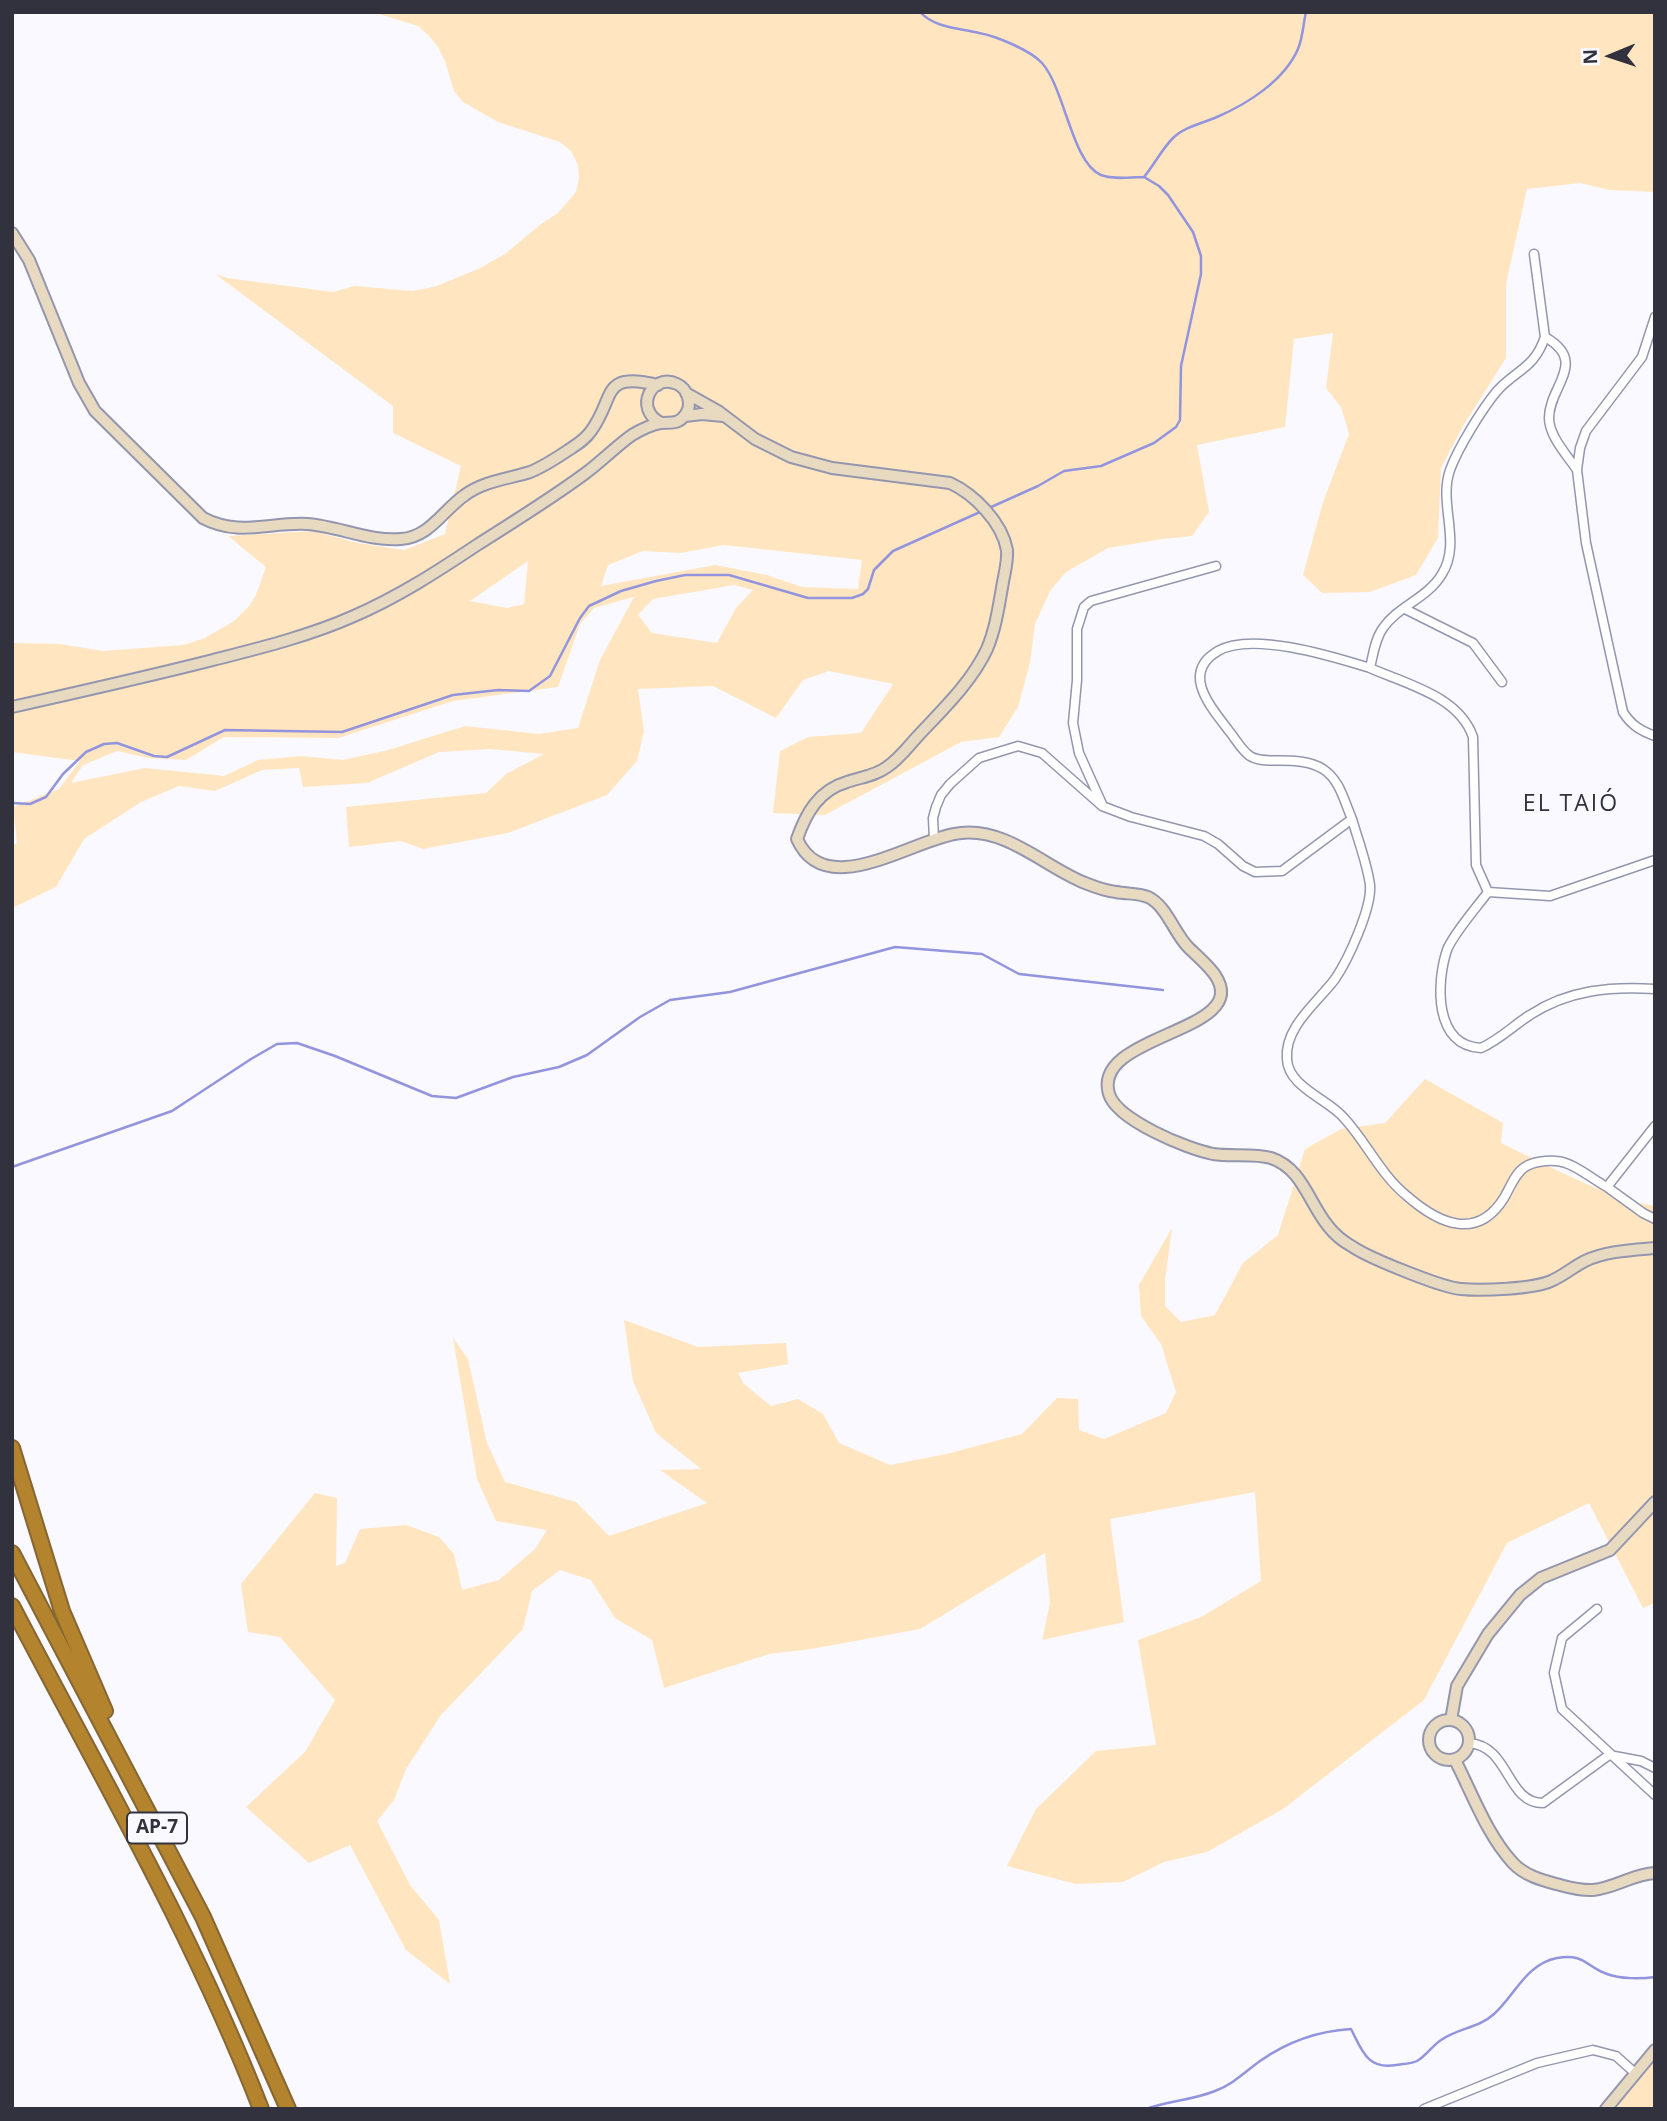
<!DOCTYPE html>
<meta charset="utf-8">
<style>
body{margin:0}
#map{position:relative;width:1667px;height:2121px;overflow:hidden;background:#f9f9ff;font-family:"Open Sans",sans-serif}
canvas{display:block}
.frame{position:absolute;inset:0;border:14px solid #31323d;pointer-events:none}
.north{position:absolute;left:1576px;top:21px;width:70px;height:70px;-webkit-text-stroke:5px #f9f9ff;paint-order:stroke;rotate:268deg;font-size:19px;font-weight:700;line-height:28px;text-align:center;color:#31323d}
.north::after{content:'';display:block;margin:auto;width:24px;height:32px;background:#31323d;clip-path:polygon(50% 0,100% 100%,50% 72%,0 100%)}
</style>
<div id="map">
<canvas width="1667" height="2121"></canvas>
<div class="frame"></div>
<div class="north">N</div>
</div>
<script>
const c = document.querySelector('canvas').getContext('2d');
c.lineJoin = 'round';
function paint(path, color) { c.fillStyle = color; c.fill(path, 'evenodd'); }
function strokePath(path, color, width, dash) { c.strokeStyle = color; c.lineWidth = width; c.lineCap = dash ? 'butt' : 'round'; c.setLineDash(dash || []); c.stroke(path); }
function label(font, color, halo, rows, align = 'center') {
  c.font = font + ' "Open Sans",sans-serif'; c.lineWidth = 5; c.setLineDash([]); c.textBaseline = 'middle'; c.strokeStyle = halo; c.fillStyle = color; for (const [text, x, y, turn = 0] of rows) {
    c.save(); c.translate(x, y); c.rotate((+turn || 0) * Math.PI / 180); c.textAlign = isNaN(turn) ? turn : align; if (halo) c.strokeText(text, 0, 0); c.fillText(text, 0, 0); c.restore();
  }
}
paint(new Path2D(`
 M372,12H1655V192L1609,190L1580,183L1527,189L1506,284V358L1463,426L1441,468L1438,538L1416,575L1370,592L1322,593L1303,575L1323,502L1349,434L1341,407L1326,388L1333,333L1294,339L1285,427L1197,445L1209,512L1192,536L1162,539L1108,548L1066,572L1050,591L1035,624L1030,663L1018,707L999,737L961,742L825,815L773,813L780,751L808,737L861,733L893,684L829,671L803,680L776,718L713,686L638,689L644,731L637,761L607,795L508,833L423,849L401,841L349,847L346,807L486,793L506,774L544,754L490,749L439,752L367,783L303,787L299,768L262,770L215,791L179,786L141,802L84,839L56,887L12,908V846L17,843L13,807L59,789L80,761L12,752V643L60,644L103,651L183,645L205,638L234,621L249,606L256,595L266,567L228,536L313,531L358,543L404,550L445,534L461,466L393,433V406L215,274L227,278L333,292L354,286L413,291L437,286L480,268L505,254L541,224L558,213L576,192L579,178L578,165L571,151L560,142L498,122L463,102L454,91L445,61L438,47L428,35L418,26ZM724,545L862,560L858,589L802,587L767,575L715,565L601,586L608,565L643,551L680,553ZM528,561L524,604L507,608L470,601ZM734,585L753,590L736,608L717,643L652,633L638,615L653,599ZM634,597L600,660L578,728L539,734L465,726L388,750L343,760L301,756L258,760L224,776L145,768L71,783L83,765L117,751L149,758L186,760L224,737L338,738L453,701L558,687L580,624L594,608Z
 M1425,1079L1503,1123L1501,1143C1533,1158 1625,1207 1655,1205V1603L1643,1608L1589,1503L1507,1543L1424,1700L1283,1809L1207,1852L1164,1862L1123,1882L1076,1884L1007,1866L1036,1809L1096,1751L1156,1745L1138,1640L1201,1617L1261,1581L1255,1492L1110,1519L1124,1622L1042,1640L1050,1603L1045,1553L920,1629L811,1649L769,1654L664,1688L652,1640L615,1618L591,1580L560,1570L532,1591L523,1629L441,1715L406,1769L394,1800L377,1821L410,1885L439,1920L450,1984L406,1950L350,1845L309,1863L246,1807L305,1752L335,1700L280,1637L248,1632L241,1584L315,1493L337,1498L336,1566L345,1563L360,1529L406,1525L439,1537L454,1554L462,1590L499,1580L535,1549L547,1530L496,1521L477,1479L453,1338L468,1359L487,1443L505,1482L576,1502L609,1536L707,1503L660,1470L701,1469L656,1433L633,1381L624,1320L698,1347L786,1343L788,1364L738,1373L744,1384L771,1406L798,1399L823,1414L839,1443L890,1465L946,1454L1022,1434L1057,1398L1078,1399L1079,1430L1104,1439L1166,1413L1176,1392L1161,1344L1141,1316L1139,1285L1172,1228L1165,1280V1306L1181,1322L1215,1315L1243,1263L1278,1235L1305,1149L1341,1129L1385,1123Z
 M1655,2060V2109H1599L1611,2096Z`), '#ffe6c0');
strokePath(new Path2D(`
 M920,12C935,28 958,28 979,33C996,36 1030,50 1042,63C1065,89 1072,163 1101,175C1114,180 1130,177 1144,177
 M989,508L1038,486L1064,471L1101,466L1154,443L1176,427L1180,420L1181,366L1201,274V256L1193,232L1168,195L1159,186L1144,177C1154,165 1162,149 1173,138C1184,127 1203,123 1217,117C1247,104 1284,81 1298,49C1303,37 1303,25 1306,12
 M12,803L30,804L46,797L63,774L86,752L104,744L117,743L154,756L167,757L225,730L342,732L453,695L498,690L529,691L550,676L580,618L589,606L621,591L656,581L685,575H729L808,598H852L863,594L868,589L874,570L893,551L980,512
 M12,1167L172,1111L251,1059L277,1044L297,1043L335,1056L432,1096L456,1098L513,1077L559,1067L587,1055L640,1017L670,1000L730,992L895,947L982,954L1019,974L1163,990
 M1146,2109C1168,2101 1193,2100 1215,2091C1232,2085 1245,2072 1260,2061C1287,2042 1318,2031 1351,2029C1362,2050 1367,2070 1396,2065C1402,2064 1411,2064 1417,2061C1426,2056 1433,2045 1441,2040C1458,2028 1479,2028 1494,2014C1515,1995 1526,1964 1557,1958C1585,1953 1586,1967 1607,1974C1620,1979 1641,1979 1655,1977`), '#9294de', 2.5);
const street = new Path2D(`
 M1534,254L1545,337
 M1577,470L1586,543L1623,712C1631,725 1641,731 1655,736
 M1405,609L1473,643L1502,682
 M1370,668C1406,684 1459,696 1473,737L1476,865L1488,892
 M1102,804L1079,753L1073,723L1077,680V629L1084,607L1091,601L1216,566
 M1352,819C1358,840 1367,863 1370,885C1372,908 1348,960 1335,979C1318,1002 1284,1027 1287,1059C1288,1087 1328,1099 1344,1118C1367,1143 1380,1174 1407,1196C1439,1224 1477,1241 1504,1198C1510,1188 1515,1173 1525,1167C1532,1162 1547,1160 1556,1161C1573,1162 1592,1179 1607,1187
 M934,840L933,818L936,807L941,795L950,784L979,758L1018,746L1042,753L1102,806L1131,817L1204,836L1218,844L1243,866L1255,872L1282,871L1352,819C1344,801 1340,780 1323,769C1299,754 1265,766 1250,756C1242,751 1235,738 1229,731C1211,707 1180,673 1218,651C1252,631 1334,657 1370,668C1373,655 1375,639 1383,628C1398,606 1428,598 1442,574C1462,542 1438,504 1450,470C1458,448 1482,409 1497,391C1517,369 1534,369 1545,337C1589,362 1549,386 1549,418C1549,436 1567,455 1577,470L1580,448L1586,431L1642,357L1655,317
 M1655,860L1550,896L1488,892C1477,907 1453,934 1447,950C1436,983 1434,1046 1481,1048C1499,1040 1514,1025 1530,1015C1568,990 1611,986 1655,989
 M1655,1126L1607,1187L1643,1213L1655,1219
 M1597,1609L1562,1638L1554,1673L1562,1709L1655,1795
 M1469,1743C1510,1746 1506,1803 1543,1803L1609,1755L1641,1761L1655,1768
 M1424,2109L1537,2063L1593,2050L1616,2056L1635,2073`);
const secondary = new Path2D(`
 M12,233L29,260L79,383L95,411L203,518C239,537 269,522 307,524C338,526 370,542 401,539C430,537 443,510 465,495C484,481 508,479 530,472C543,467 555,459 567,451C576,445 585,440 591,431C616,397 600,371 658,385
 M686,393L718,411L755,439L791,457L832,468L950,483C974,494 1002,522 1007,550C1008,560 1005,571 1003,582C999,604 996,628 987,649C971,683 942,710 917,737C907,748 899,759 887,767C875,776 861,777 847,782C819,790 806,813 797,839C826,904 915,837 961,833C1007,828 1045,867 1085,883C1095,887 1106,891 1116,892C1127,894 1138,893 1148,897C1167,906 1174,933 1188,947C1197,956 1208,965 1215,975C1254,1033 1091,1033 1109,1094C1117,1120 1187,1149 1213,1154C1231,1157 1253,1153 1271,1158C1302,1168 1309,1203 1328,1226C1334,1234 1344,1242 1353,1247C1369,1258 1443,1288 1461,1289C1482,1291 1533,1289 1551,1281C1563,1276 1573,1267 1585,1261C1606,1251 1632,1250 1655,1248
 M685,416L702,414L723,416
 M12,707C79,692 146,677 213,660C260,648 309,636 354,616C398,597 438,571 477,545C513,522 549,500 583,475C600,463 615,447 632,435C640,430 653,424 661,423C671,422 678,425 685,415C693,405 688,389 677,384C652,372 633,409 661,423
 M1451,1720L1457,1686L1488,1634L1520,1595L1541,1578L1610,1550L1655,1502
 M1429 1740a20 20 0 1 1 40 0a20 20 0 1 1-40 0Z
 M1455,1760C1472,1793 1487,1835 1513,1863C1524,1875 1541,1880 1556,1884C1568,1887 1580,1891 1593,1890C1615,1888 1633,1874 1655,1873
 M1606,2109L1655,2050`);
const highway = new Path2D(`
 M12,1448L62,1611L105,1711
 M12,1553L203,1917L288,2109
 M12,1606C98,1771 193,1934 261,2109`);
strokePath(street, '#9496af', 11);
strokePath(secondary, '#9496af', 14);
strokePath(highway, '#866733', 18);
strokePath(street, '#fff', 8);
strokePath(secondary, '#e8dac0', 10);
strokePath(highway, '#b3832e', 14);
for (const [x, y, w] of [
 [157,1828,60]
]) { const box = new Path2D(); box.roundRect(x - w / 2, y - 15.5, w, 31, 5); c.fillStyle = '#f9f9ff'; c.fill(box); strokePath(box, '#31323d', 2); }
label('bold 19px', '#31323d', null, [
 ["AP-7",157,1828]
]);
c.letterSpacing = '2px';
label('23px', '#31323d', '#f9f9ff', [
 ["EL TAIÓ",1571,804]
]);
c.letterSpacing = '0px';
</script>
